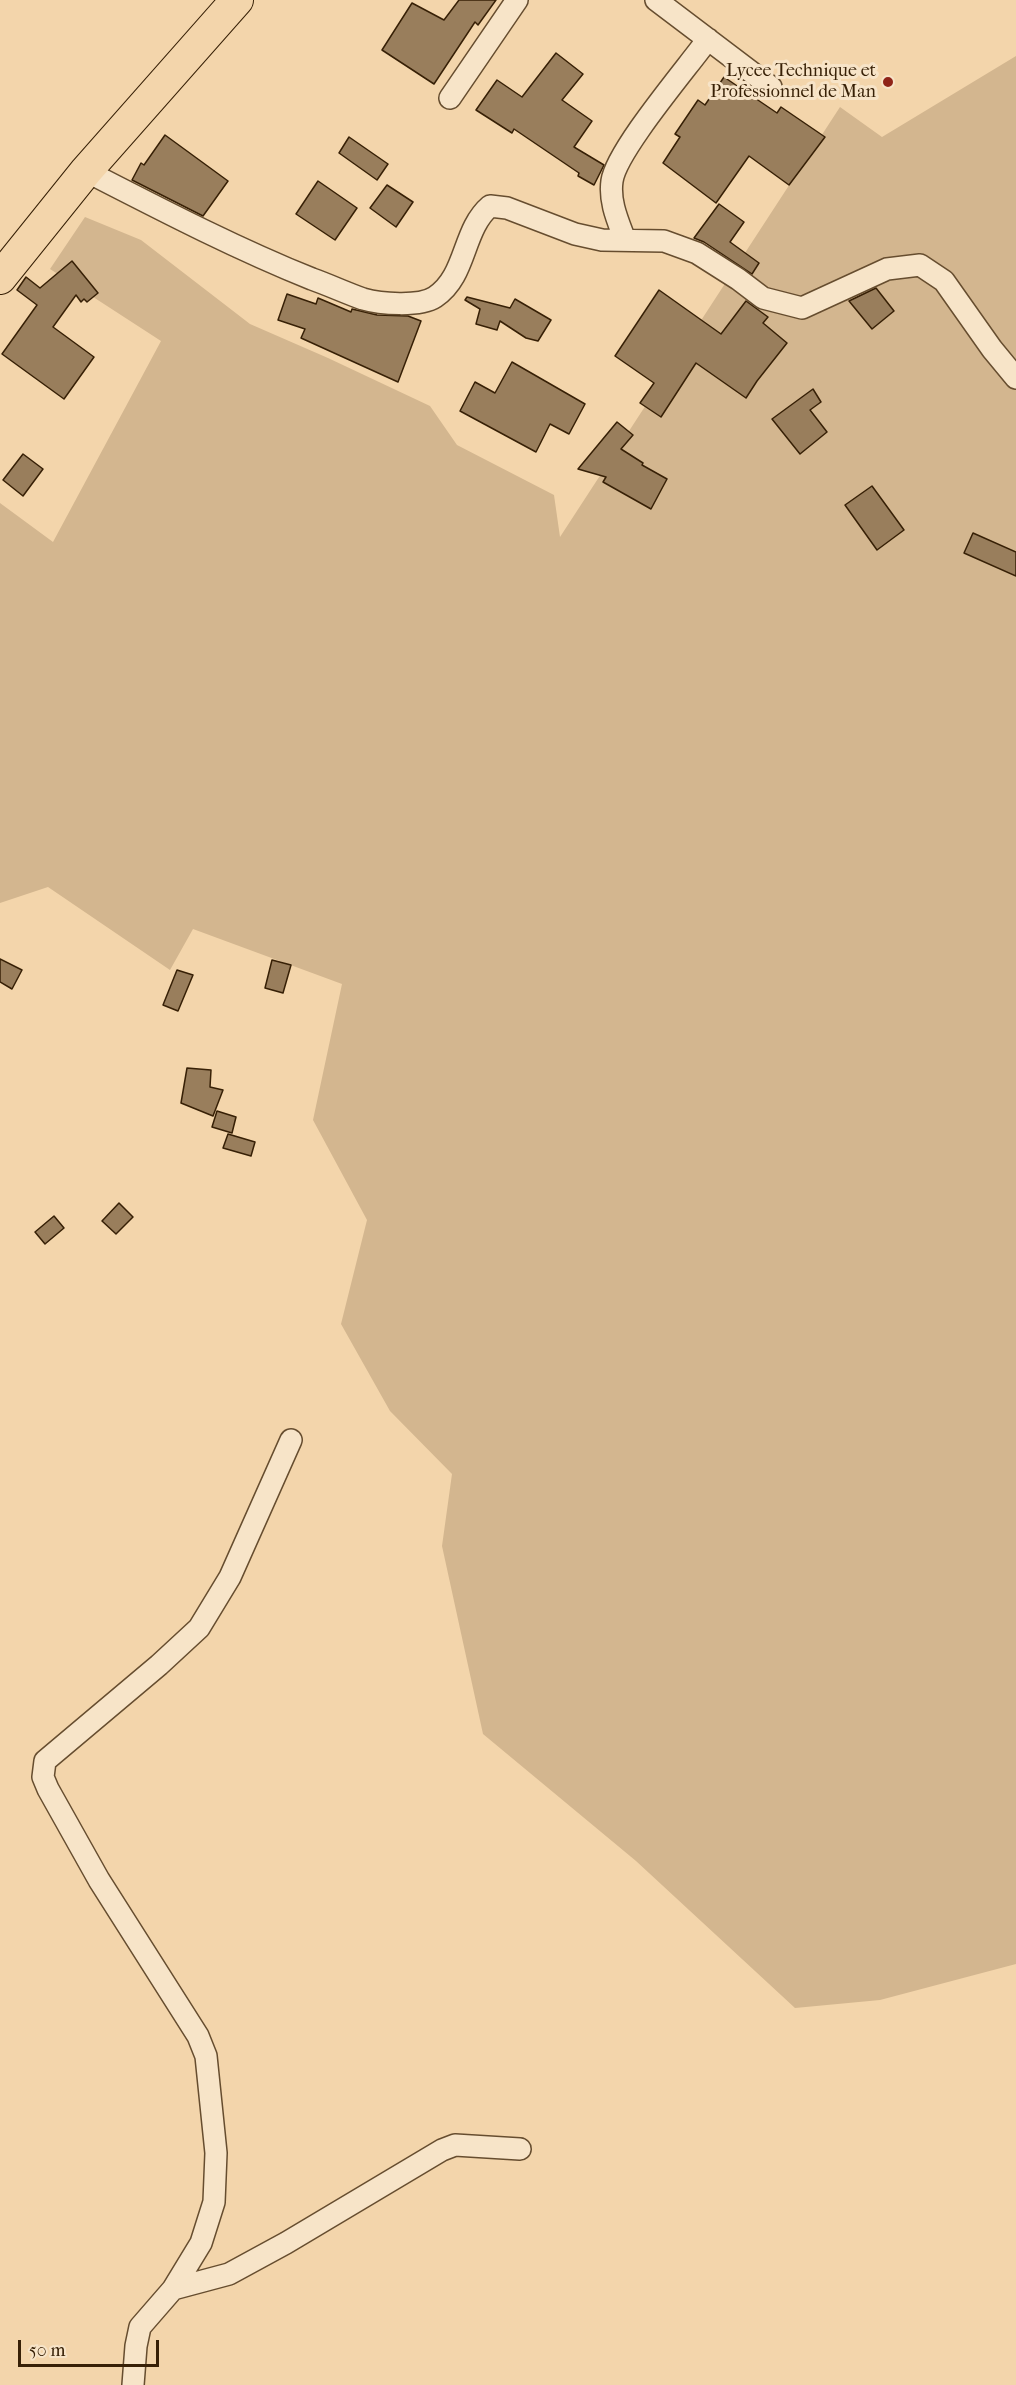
<!DOCTYPE html>
<style>
body{margin:0}
#map{position:relative;width:1016px;height:2385px;overflow:hidden;background:#f3d5ab;font-family:"IM FELL French Canon",serif}
canvas{display:block}
.scale{position:absolute;left:18px;top:2340px;width:141px;height:27px;box-sizing:border-box;border:3px solid #372006;border-top:0;padding-left:8px;font-size:18px;line-height:21px;white-space:nowrap;color:#372006;-webkit-text-stroke:4px #f7e4c8;paint-order:stroke}
</style>
<div id="map">
<canvas width="1016" height="2385"></canvas>
<div class="scale">50 m</div>
</div>
<script>
const c = document.querySelector('canvas').getContext('2d');
c.lineJoin = 'round';
function paint(path, color) { c.fillStyle = color; c.fill(path, 'evenodd'); }
function strokePath(path, color, width, dash) { c.strokeStyle = color; c.lineWidth = width; c.lineCap = dash ? 'butt' : 'round'; c.setLineDash(dash || []); c.stroke(path); }
function label(font, color, halo, rows, align = 'center') {
  c.font = font + ' "IM FELL French Canon",serif'; c.lineWidth = 6; c.setLineDash([]); c.textBaseline = 'middle'; c.strokeStyle = halo; c.fillStyle = color; for (const [text, x, y, turn = 0] of rows) {
    c.save(); c.translate(x, y); c.rotate((+turn || 0) * Math.PI / 180); c.textAlign = isNaN(turn) ? turn : align; if (halo) c.strokeText(text, 0, 0); c.fillText(text, 0, 0); c.restore();
  }
}
paint(new Path2D(`
 M1016,56V1964L880,2000L795,2008L636,1861L483,1734L442,1546L452,1474L390,1411L341,1324L367,1220L313,1120L342,984L193,929L170,970L48,887L0,903V503L53,542L161,341L50,269L85,217L141,240L250,324L328,358L430,406L457,445L554,495L560,537L840,107L882,137Z`), '#d3b68f');
const building = new Path2D(`
 M459,0H496L478,25L475,22L434,84L382,50L412,3L444,20Z
 M556,53L583,74L562,100L592,121L574,147L604,165L594,185L578,176L579,173L514,129L512,133L476,110L497,80L522,97Z
 M724,77L777,113L781,107L825,137L789,185L749,156L716,203L663,163L680,137L675,134L698,100L705,105Z
 M165,135L228,181L203,216L132,180L141,163L144,165Z
 M349,137L388,164L377,180L339,153Z
 M318,181L357,208L335,240L296,214Z
 M387,185L413,202L396,227L370,208Z
 M719,204L744,222L730,242L759,263L752,274L704,242L694,238Z
 M72,261L98,293L87,302L84,299L81,302L76,295L53,327L94,357L64,399L2,354L37,305L17,290L26,277L40,288Z
 M876,288L894,311L872,329L849,301Z
 M659,290L721,334L746,301L768,317L763,323L787,343L757,381L746,398L696,363L661,417L640,403L654,383L615,356Z
 M287,294L316,304L318,298L351,312L352,309L377,315L408,316L421,321L398,382L301,338L305,329L278,320Z
 M467,297L510,308L515,299L551,320L538,341L526,338L500,321L497,330L476,324L480,309L465,300Z
 M512,362L585,404L569,434L550,424L536,452L460,411L475,382L495,393Z
 M813,389L821,402L810,410L827,432L800,454L772,419Z
 M617,422L633,435L621,449L643,463L642,465L667,479L651,509L603,482L606,477L578,469Z
 M23,454L43,469L23,496L3,480Z
 M872,486L904,530L877,550L845,505Z
 M973,533L1016,552V576L964,553Z
 M0,959L22,970L12,989L0,982Z
 M272,960L291,965L283,993L265,988Z
 M177,970L193,975L178,1011L163,1005Z
 M187,1068L211,1070L210,1087L223,1090L213,1116L181,1103Z
 M217,1111L236,1117L232,1133L212,1127Z
 M228,1134L255,1142L251,1156L223,1148Z
 M119,1203L133,1217L116,1234L102,1221Z
 M54,1216L64,1228L45,1244L35,1232Z`);
paint(building, '#997e5c');
strokePath(building, '#372006', 1.5);
const minor = new Path2D(`
 M656,0L771,87
 M450,98L517,0
 M86,171C160,209 235,248 312,279C329,285 346,293 363,299C380,304 420,307 435,297C467,276 462,230 490,206L507,208L575,234L602,240L664,241L697,253L738,279L763,298L802,308L887,269L920,265L944,281L992,349L1016,378
 M625,240C618,221 609,202 612,181C616,151 687,68 708,39
 M173,2289L229,2274L286,2243L442,2150L455,2145L520,2149
 M133,2385L136,2346L140,2327L173,2289L201,2243L214,2202L216,2153L206,2056L198,2036L99,1880L48,1789L43,1777L45,1761L159,1665L199,1628L230,1577L291,1440`);
const primary = new Path2D(`
 M0,278L86,171L237,0`);
strokePath(minor, '#664d2f', 24);
strokePath(primary, '#372006', 34);
strokePath(minor, '#f7e4c8', 21);
strokePath(primary, '#f3d5ab', 32);
for (const [x, y, r, color] of [
 [888,82,6,"#8f2418"]
]) { const dot = new Path2D(); dot.arc(x, y, r, 0, 2 * Math.PI); c.fillStyle = color; c.fill(dot); strokePath(dot, '#f7e4c8', 2); }
label('18px', '#372006', '#f7e4c8', [
 ["Lycee Technique et",876,72],
 ["Professionnel de Man",876,93]
], 'right');
</script>
